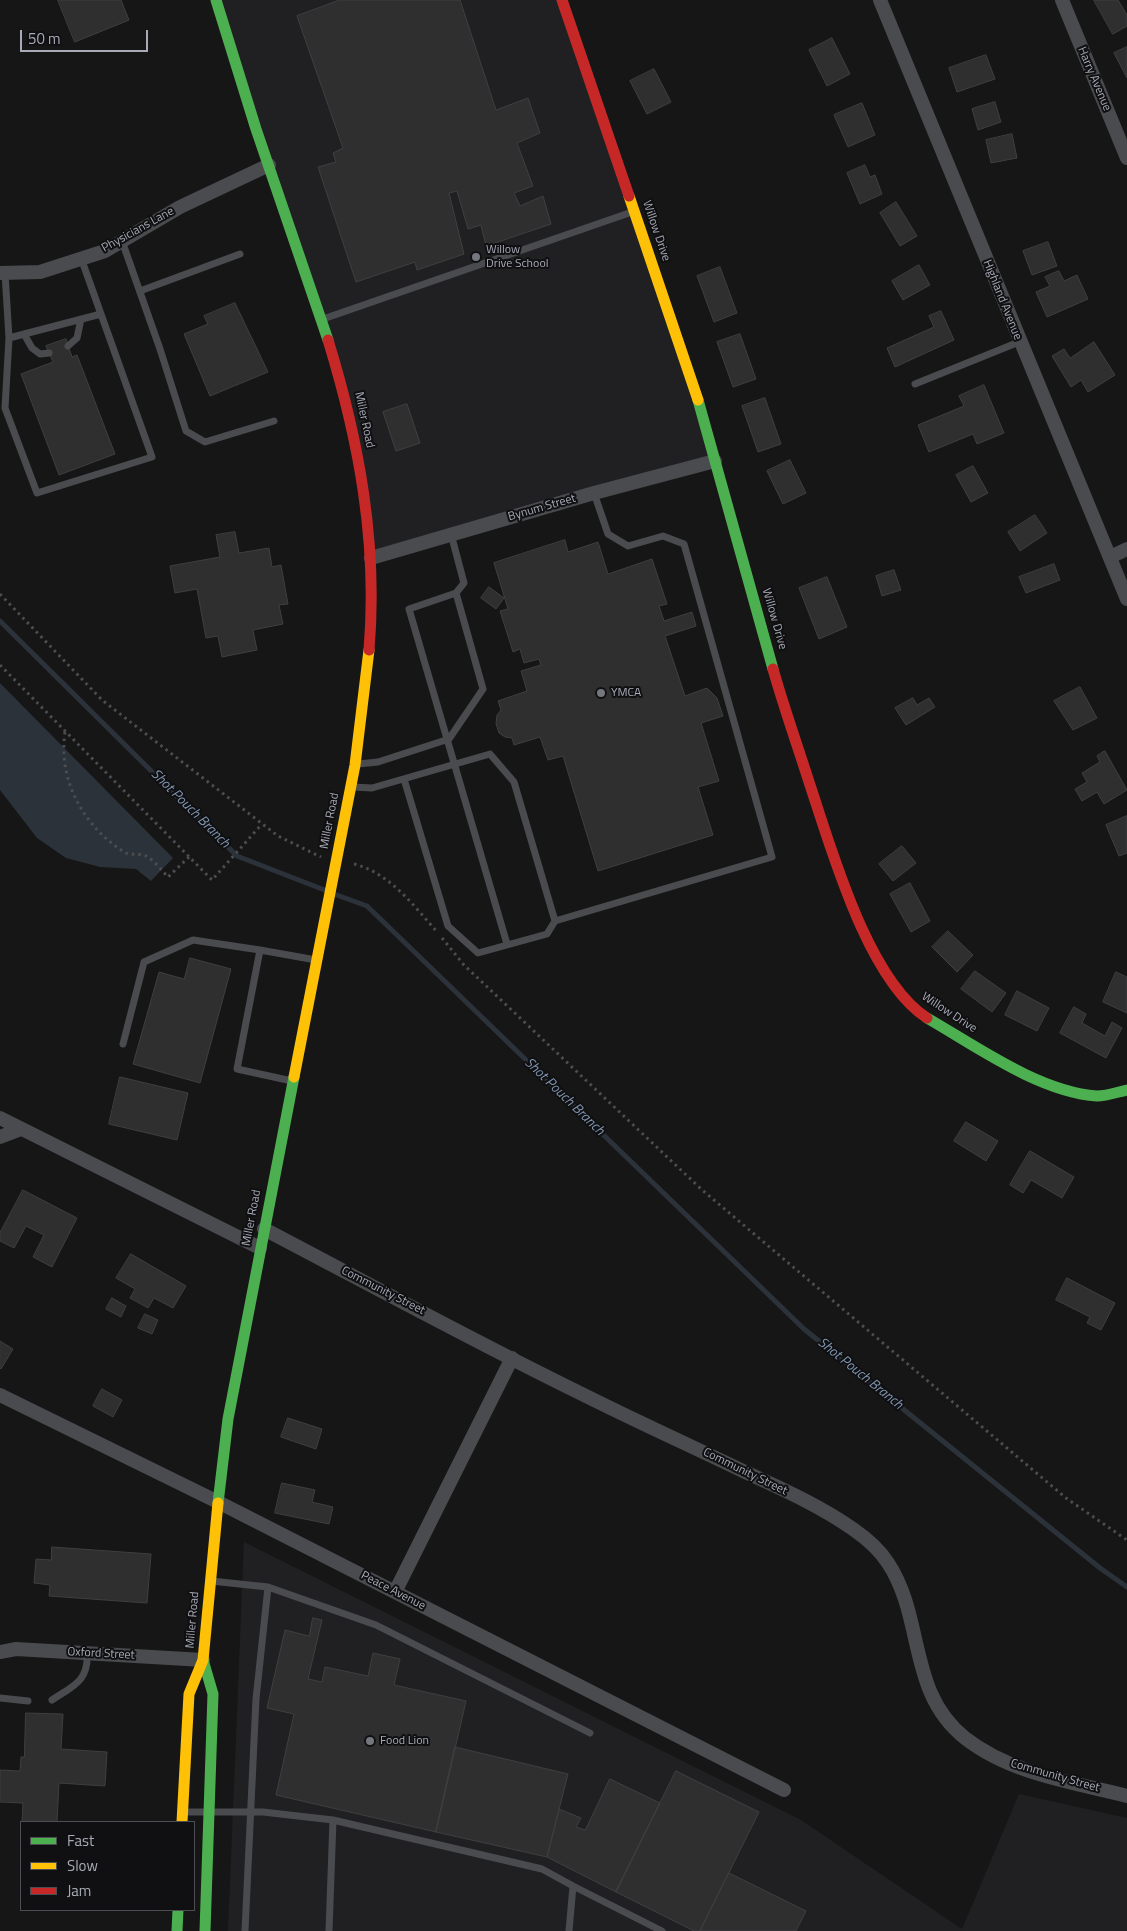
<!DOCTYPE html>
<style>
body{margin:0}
#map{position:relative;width:1127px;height:1931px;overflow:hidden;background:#161616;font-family:"Titillium Web",sans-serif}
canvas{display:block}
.legend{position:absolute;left:20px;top:1821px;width:175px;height:90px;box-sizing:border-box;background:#101012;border:1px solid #4d4e54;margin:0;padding:6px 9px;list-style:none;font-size:15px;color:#a8abb7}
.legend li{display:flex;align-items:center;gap:10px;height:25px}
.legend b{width:25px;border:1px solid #4d4e54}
.scale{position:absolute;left:20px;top:30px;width:128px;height:22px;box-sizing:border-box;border:2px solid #a8abb7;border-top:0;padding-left:6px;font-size:15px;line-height:18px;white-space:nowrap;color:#a8abb7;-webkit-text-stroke:4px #101012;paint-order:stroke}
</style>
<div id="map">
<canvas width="1127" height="1931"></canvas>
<ul class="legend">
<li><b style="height:6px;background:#4caf50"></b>Fast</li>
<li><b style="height:6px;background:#ffc107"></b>Slow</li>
<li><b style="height:6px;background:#c62828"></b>Jam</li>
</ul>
<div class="scale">50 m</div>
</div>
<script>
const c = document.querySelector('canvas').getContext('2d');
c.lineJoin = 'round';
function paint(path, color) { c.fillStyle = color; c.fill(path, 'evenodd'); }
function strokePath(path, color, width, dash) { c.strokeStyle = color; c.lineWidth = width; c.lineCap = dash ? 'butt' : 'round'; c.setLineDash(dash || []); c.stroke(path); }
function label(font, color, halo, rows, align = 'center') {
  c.font = font + ' "Titillium Web",sans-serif'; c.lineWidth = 4; c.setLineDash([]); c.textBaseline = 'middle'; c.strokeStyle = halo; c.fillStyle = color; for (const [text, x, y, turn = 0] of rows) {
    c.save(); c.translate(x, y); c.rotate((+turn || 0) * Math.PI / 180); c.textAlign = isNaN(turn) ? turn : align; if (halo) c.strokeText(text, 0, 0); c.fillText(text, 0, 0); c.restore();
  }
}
paint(new Path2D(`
 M216,0H562L715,461L371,558L354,434Z
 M244,1542L801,1820L962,1929L1019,1794L1127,1818V1931H228Z`), '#202022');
paint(new Path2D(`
 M0,683L173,858L151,881L136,869L100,867L66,858L37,838L0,790Z`), '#2c3239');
strokePath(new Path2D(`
 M0,621L237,856L327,891
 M334,894L367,906L804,1329L1100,1568L1127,1587`), '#2c3239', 5);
const building = new Path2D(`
 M58,0H121L129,20L75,42Z
 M340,0H460L496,110L528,98L540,133L517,143L533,186L514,193L520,206L543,196L551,224L486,246L481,225L468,229L457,191L449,193L464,254L417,270L415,262L356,282L318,167L336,162L333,153L343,148L297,16Z
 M1094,0H1118L1127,15V26L1113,34Z
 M832,38L850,74L827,86L809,50Z
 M1127,47V78L1114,53Z
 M986,55L995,79L957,92L949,68Z
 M654,69L671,102L647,114L630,81Z
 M995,102L1001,122L978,130L972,109Z
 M862,103L875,135L848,147L834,115Z
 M1012,134L1017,158L991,163L986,140Z
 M865,165L870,177L875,175L882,194L860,204L847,173Z
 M896,202L917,236L900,246L880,213Z
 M1048,242L1057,266L1032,275L1023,251Z
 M919,265L930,285L903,300L892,281Z
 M720,267L737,313L714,322L697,276Z
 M1059,271L1064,281L1077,275L1088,299L1047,317L1036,292L1050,286L1045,277Z
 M235,303L268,372L210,396L184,334L208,324L204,316Z
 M941,311L954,340L895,367L887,348L934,327L929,316Z
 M740,334L756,379L733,387L717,342Z
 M66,339L72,357L77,355L115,454L59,475L21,374L53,362L46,346Z
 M1094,342L1115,375L1088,392L1081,380L1071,387L1052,356L1064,349L1070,358Z
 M984,385L1004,433L977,444L973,434L929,452L918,425L964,406L959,396Z
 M765,398L781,444L758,452L742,406Z
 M407,404L420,443L396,451L383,412Z
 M790,460L806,493L783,504L767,471Z
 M973,466L988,493L971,502L956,475Z
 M1035,515L1047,533L1020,551L1008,532Z
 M235,532L239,553L269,548L272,567L281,565L288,604L279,605L283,624L253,630L257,650L222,657L218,636L206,638L197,589L175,593L170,566L220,557L216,535Z
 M565,540L568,552L598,542L608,574L652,559L667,604L659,606L664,621L692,612L696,626L665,636L685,696L707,688L717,698L723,716L701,723L719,781L698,787L713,835L598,871L563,756L548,760L540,737L514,745L512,738L505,737L499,733L496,724L497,715L501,710L498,701L527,691L521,671L541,665L539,659L524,663L520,649L513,652L500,611L508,609L494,563Z
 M1054,564L1060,580L1026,593L1019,577Z
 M894,570L901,590L882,596L876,576Z
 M827,577L847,627L819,639L799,588Z
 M489,587L504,598L496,609L481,598Z
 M1080,687L1097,718L1073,730L1054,701Z
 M913,698L917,705L929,698L935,707L906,725L895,708Z
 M1105,751L1127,790L1104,804L1097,792L1082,801L1075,789L1087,782L1082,773L1100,762L1097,756Z
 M1127,816V853L1119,856L1106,825Z
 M902,846L916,863L893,881L879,864Z
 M910,883L930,921L911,932L890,894Z
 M948,931L973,955L957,972L932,947Z
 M190,958L231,969L200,1083L133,1064L159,972L184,979Z
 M975,971L1006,993L992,1012L961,989Z
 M1116,972L1127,977V1013L1103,1002Z
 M1017,991L1049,1008L1037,1031L1005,1015Z
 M1074,1007L1086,1014L1082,1023L1105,1036L1112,1022L1122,1028L1106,1058L1060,1033Z
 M120,1077L188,1093L177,1140L109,1124Z
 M966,1122L998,1141L986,1161L954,1141Z
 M1030,1151L1074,1177L1062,1198L1031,1180L1023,1193L1010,1185Z
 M23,1190L77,1218L52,1267L33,1257L44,1235L26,1226L14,1248L0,1241V1233Z
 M131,1254L186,1286L173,1308L154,1298L148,1308L130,1298L135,1289L116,1278Z
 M1067,1278L1115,1303L1101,1330L1087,1323L1090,1317L1056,1300Z
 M112,1298L126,1306L121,1317L106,1309Z
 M145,1314L158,1320L152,1334L138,1328Z
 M0,1341L13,1349L1,1369L0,1368Z
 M102,1389L122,1400L113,1417L93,1406Z
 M288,1418L322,1429L316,1449L281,1437Z
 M282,1483L315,1490L312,1502L333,1507L329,1524L275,1513Z
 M52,1547L151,1554L147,1603L49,1596L50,1585L34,1583L36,1559L51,1560Z
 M313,1618L322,1620L308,1679L322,1682L325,1667L368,1676L373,1653L400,1659L394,1685L466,1701L436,1832L276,1795L294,1714L267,1708L285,1630L309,1636Z
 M26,1713L63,1714L61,1749L107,1752L105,1786L59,1783L57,1822H22L23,1803L0,1802V1770L20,1771L21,1757H24Z
 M455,1747L568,1774L547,1857L436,1832Z
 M676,1771L759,1812L700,1931H694L616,1892Z
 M610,1779L660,1803L616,1892L547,1857L559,1809L581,1818L576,1827L585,1830Z
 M729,1873L806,1911L796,1931H700Z`);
paint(building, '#2f2f30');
strokePath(building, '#3f3f42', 1);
strokePath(new Path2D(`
 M0,594L102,700L278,836L321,857
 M0,665L212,880L262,824
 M65,732C58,780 83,826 124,852C130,856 139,853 146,856C154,860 162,871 168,877L189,857
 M354,864C390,873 414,906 438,933
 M442,938L464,965L701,1189L1066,1498L1127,1540`), '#4c4d51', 3, [2.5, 4]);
strokePath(new Path2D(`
 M122,241L160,349L186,431L205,442L274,421
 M5,273L9,338L5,408L37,493L152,457L81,258
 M140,291L240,254
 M323,319L632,212
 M24,334L32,348L40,354L49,353
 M9,338L101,314
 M68,346L77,338L81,319
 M915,384L1019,342
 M451,534L464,583L456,593
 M358,764L378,762L449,739L483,689L456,593L409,609L507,944
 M404,779L448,926L478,953L547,934L555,921L772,857L684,544L663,536L628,546L608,534L594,493
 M353,787L372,788L490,754L514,782L555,921
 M260,950L316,960
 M123,1044L144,962L193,940L260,950L237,1069L292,1081
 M211,1581L268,1587L256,1699L245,1931
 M268,1587L376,1625L590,1733
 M0,1698L28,1701
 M52,1700C73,1686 89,1681 87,1653
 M184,1812H263L333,1820L542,1869L573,1886L569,1931
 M573,1886L662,1931
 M329,1931L333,1820`), '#4a4b4f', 7);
strokePath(new Path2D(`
 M880,0L1127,599
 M1062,0L1127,158
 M0,273L40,272L105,251L180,207L269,165
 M1110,557L1127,549
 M371,558L594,493L715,461
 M0,1118L260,1248
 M0,1137L21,1129
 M264,1229C371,1285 477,1343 586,1396C638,1422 691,1446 743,1471C780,1488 819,1505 853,1529C866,1538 879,1549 888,1563C925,1619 907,1692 965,1738C1011,1774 1072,1782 1127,1796
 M0,1395L218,1502L784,1790
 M395,1592L512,1358
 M0,1652L16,1649L203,1660`), '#4a4b4f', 14);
strokePath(new Path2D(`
 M216,0L256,129L328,340
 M698,400L773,669
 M927,1018C976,1046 1039,1092 1097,1096C1106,1096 1118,1092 1127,1090
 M218,1503L228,1419L294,1077
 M203,1660L213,1694L205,1931
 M177,1931L178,1910`), '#4caf50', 11);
strokePath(new Path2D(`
 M629,196L698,400
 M294,1077L355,765L369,650
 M182,1822L189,1694L203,1660L218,1503`), '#ffc107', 11);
strokePath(new Path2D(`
 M562,0L629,196
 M328,340C359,441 378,543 369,650
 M773,669C784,708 798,747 810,785C832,851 868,980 927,1018`), '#c62828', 11);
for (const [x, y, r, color] of [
 [476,257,5,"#75777f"],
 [601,693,5,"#75777f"],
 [370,1741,5,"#75777f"]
]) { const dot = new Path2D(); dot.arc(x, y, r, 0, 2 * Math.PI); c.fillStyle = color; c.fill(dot); strokePath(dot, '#101012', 2); }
label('12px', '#a8abb7', '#101012', [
 ["Harry Avenue",1094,79,67],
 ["Physicians Lane",138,230,-29],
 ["Willow Drive",656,231,71],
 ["Highland Avenue",1002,300,68],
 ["Miller Road",364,420,78],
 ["Bynum Street",542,508,-16],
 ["Willow Drive",774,619,74],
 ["Miller Road",330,821,-79],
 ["Willow Drive",949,1013,33],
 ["Miller Road",252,1218,-79],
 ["Community Street",383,1291,27],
 ["Community Street",745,1472,26],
 ["Peace Avenue",393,1591,27],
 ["Miller Road",193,1620,-85],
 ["Oxford Street",101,1654,3],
 ["Community Street",1055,1776,16]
]);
label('12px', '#a8abb7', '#101012', [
 ["Willow",486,250],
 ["Drive School",486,264],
 ["YMCA",611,693],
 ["Food Lion",380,1741]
], 'left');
label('italic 14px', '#8096b0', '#101012', [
 ["Shot Pouch Branch",190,809,45],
 ["Shot Pouch Branch",564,1097,44],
 ["Shot Pouch Branch",860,1374,39]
]);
</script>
